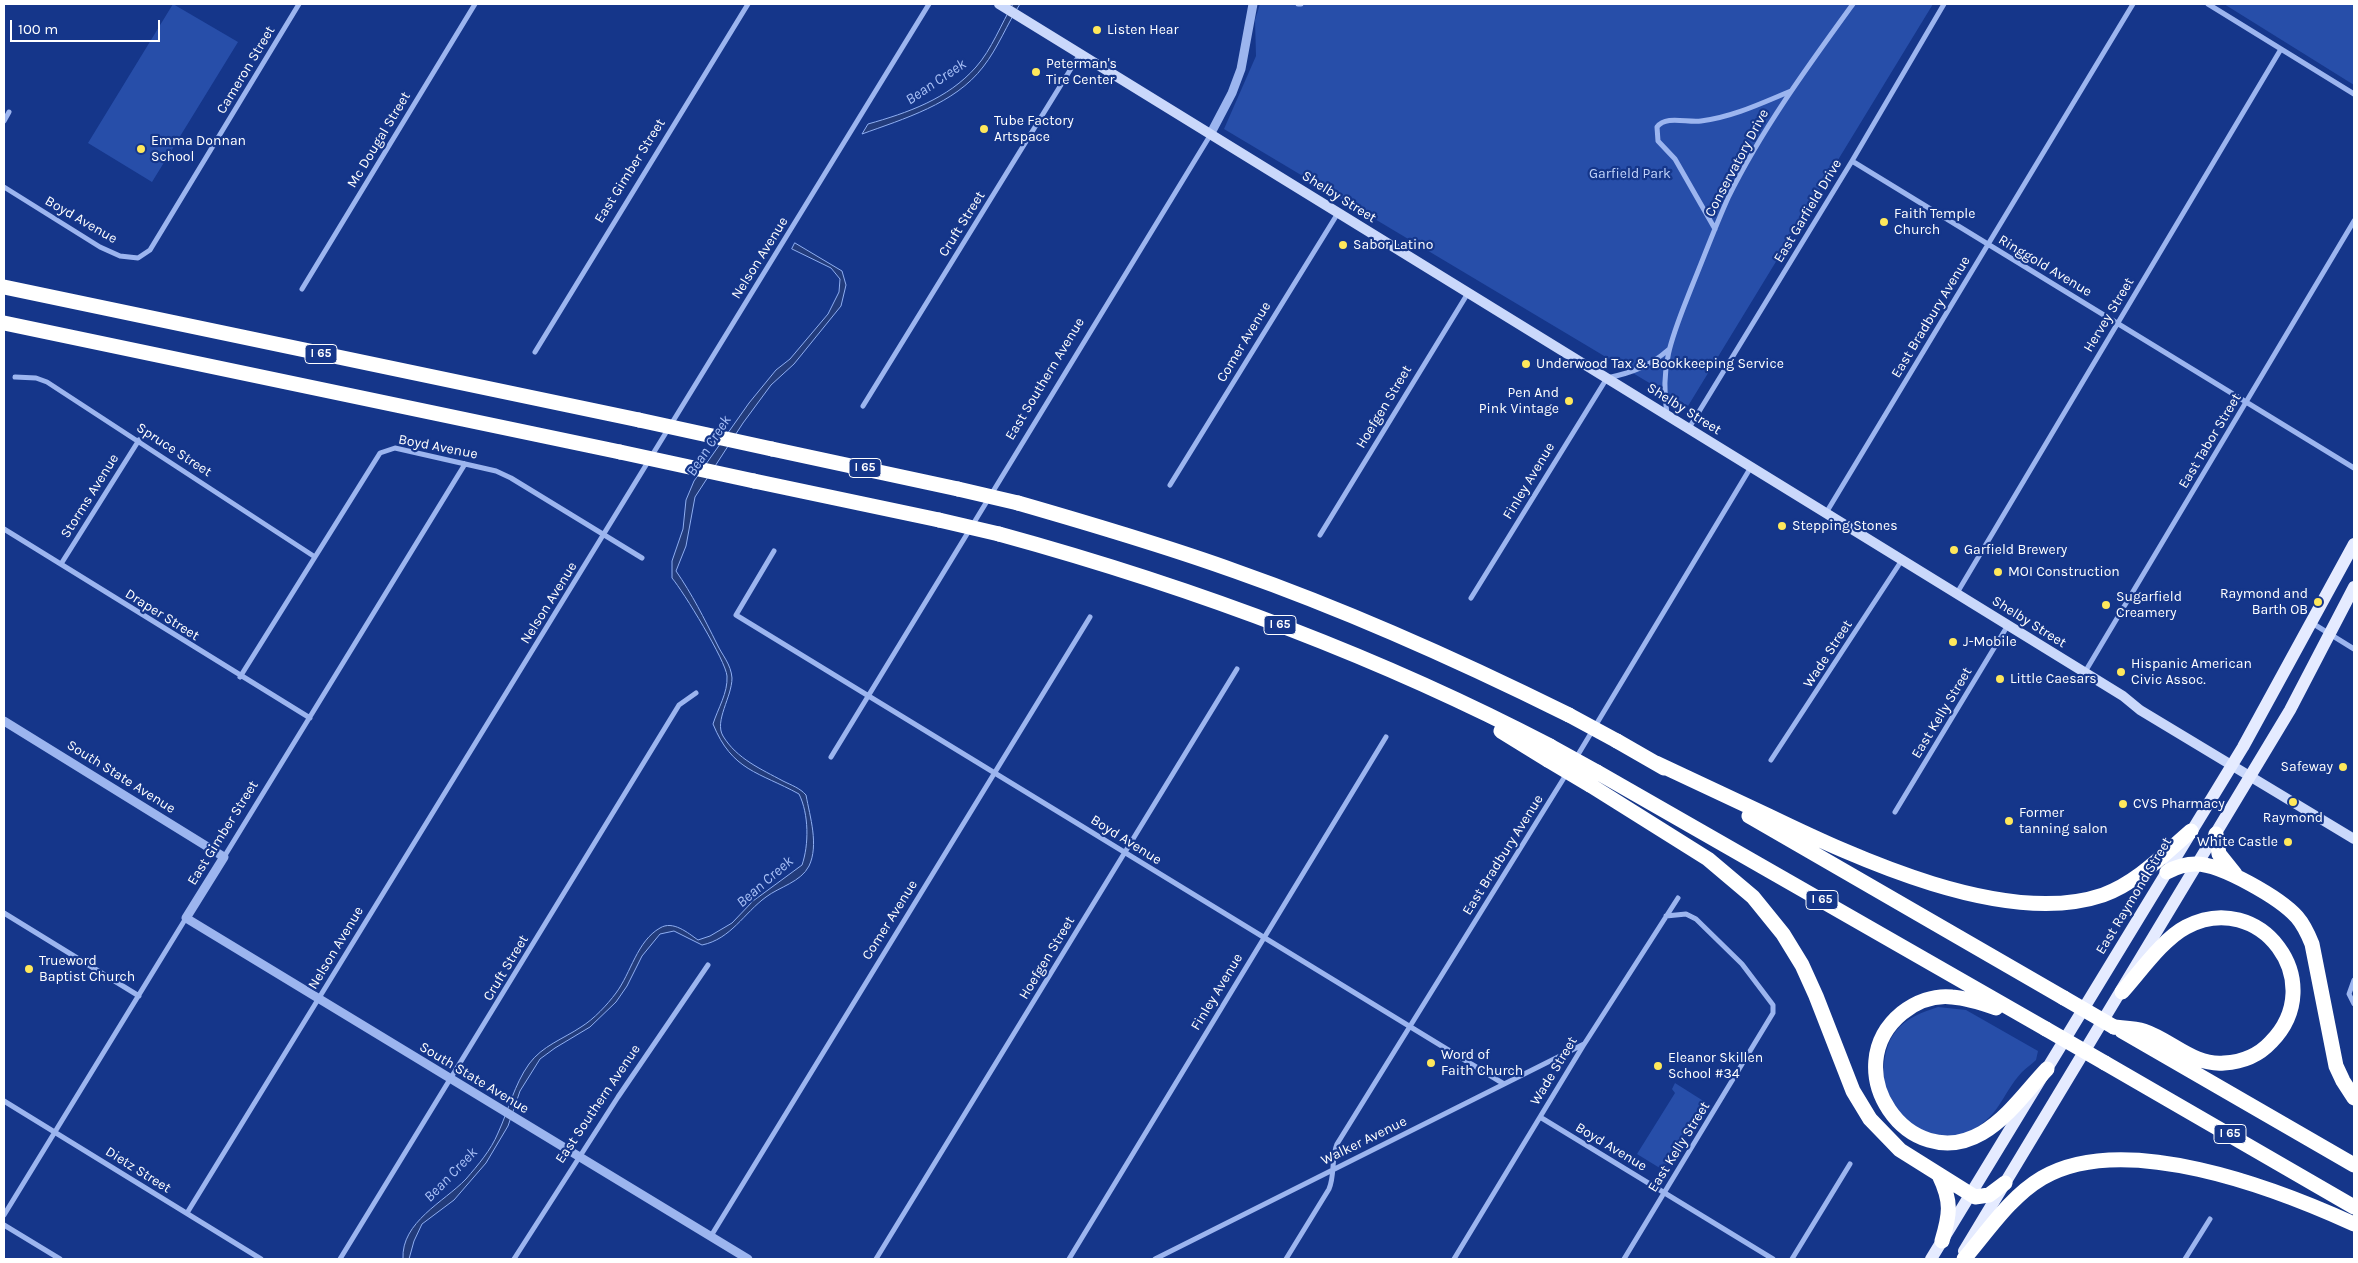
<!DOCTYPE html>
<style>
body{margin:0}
#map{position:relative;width:2358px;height:1263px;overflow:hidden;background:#15368a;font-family:Karla,sans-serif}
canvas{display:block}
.frame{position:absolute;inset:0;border:5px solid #fff;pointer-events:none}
.scale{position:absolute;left:10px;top:20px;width:150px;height:22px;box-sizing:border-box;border:2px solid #fff;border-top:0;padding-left:6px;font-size:15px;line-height:18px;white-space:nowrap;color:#fff;-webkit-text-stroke:4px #15368a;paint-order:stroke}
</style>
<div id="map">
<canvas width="2358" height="1263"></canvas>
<div class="frame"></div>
<div class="scale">100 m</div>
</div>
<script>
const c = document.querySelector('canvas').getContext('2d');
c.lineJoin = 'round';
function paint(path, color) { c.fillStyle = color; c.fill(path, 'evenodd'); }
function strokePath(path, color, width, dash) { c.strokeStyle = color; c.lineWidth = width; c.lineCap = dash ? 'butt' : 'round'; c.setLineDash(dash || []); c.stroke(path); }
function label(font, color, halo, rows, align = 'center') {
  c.font = font + ' Karla,sans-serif'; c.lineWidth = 4.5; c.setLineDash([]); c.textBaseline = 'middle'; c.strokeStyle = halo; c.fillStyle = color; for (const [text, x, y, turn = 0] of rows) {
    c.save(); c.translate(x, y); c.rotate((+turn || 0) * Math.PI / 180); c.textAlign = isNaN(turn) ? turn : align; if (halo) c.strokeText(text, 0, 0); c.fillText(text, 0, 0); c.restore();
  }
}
paint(new Path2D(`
 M173,4L238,42L152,182L88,143Z
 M1260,4H1933L1688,406L1224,129L1256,56L1255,20Z
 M2224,4H2354V85Z
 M1938,1007L1966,1010L2038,1051L2036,1060C2032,1064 2026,1068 2022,1072C2000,1096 2001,1117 1966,1133C1945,1142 1903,1128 1892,1107C1881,1085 1880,1051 1896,1031C1906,1018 1923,1012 1938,1007Z
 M1675,1083L1705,1102L1663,1170L1637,1154L1675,1093L1672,1089Z`), '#274ea9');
const water = new Path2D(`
 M1013,4H1020C1007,24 998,48 983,67C955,104 903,119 862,134L868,124C907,113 948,99 976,67C992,49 1001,24 1013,4Z
 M795,243L842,271L846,285L841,306L794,364L771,385L743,423L695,497L686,546L676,571C692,594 704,618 717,644C722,655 731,664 732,678C732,697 714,721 723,736C737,759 761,769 783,781C791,785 800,788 806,795C810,817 819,845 809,866C801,882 779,887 766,897C744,913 731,939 702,945L674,931L660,934L642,956L627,986L616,1002L590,1027L555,1048L540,1059L520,1091L508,1126L486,1163L454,1200L422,1224L414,1241L409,1259H403C401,1222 444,1202 466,1179C478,1165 491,1150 498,1133C509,1109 514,1085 529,1064C542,1046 563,1039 581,1027C594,1019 607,1005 616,993C631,973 637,941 660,928C673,920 688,933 698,940L710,936L732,923L753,901L802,865C809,845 809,814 799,794C759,772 732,771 713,724C718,708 728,693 727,676C726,661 683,591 672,578V561L683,529L686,500L694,481L749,403L776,370L790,359L828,314L839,292L840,279L831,268L792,249Z`);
paint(water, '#233c7b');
strokePath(water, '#8eaef2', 1);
strokePath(new Path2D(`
 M1298,4H1301
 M2208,4L2354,94
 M4,121L9,112
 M1852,161L2354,468
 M4,187L100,247L120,256L138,258L150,250L299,4
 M1715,229L1675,159L1658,141L1657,127C1666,115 1687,123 1701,121C1733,117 1762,103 1791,91
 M302,289L475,4
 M535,352L748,4
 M15,377L36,378L47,382L315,557
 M863,406L1080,54
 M1667,414C1659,363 1674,332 1692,286C1704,257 1715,227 1728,198C1762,129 1808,66 1853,4
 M1689,428L1852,161L1944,4
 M1170,485L1338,213
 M1826,513L2133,4
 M4,529L310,718
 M1320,535L1468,293
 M774,551L736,615L1504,1084
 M61,564L139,440
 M1957,593L2281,49
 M1471,598L1607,378C1631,373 1650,366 1668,350
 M2312,623L2354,649
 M2085,672L2354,221
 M240,677L380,453L395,448L496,471L511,478L642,558
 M831,757L1211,134
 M1576,758L1751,467
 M1771,760L1902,560
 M1895,812L2008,625
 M224,857L465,464
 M4,913L139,996
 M2354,980L2349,994L2354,1004
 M4,1101L261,1259
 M1540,1117L1773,1259
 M187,1213L929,4
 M4,1215L186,918
 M4,1225L60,1259
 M711,1236L1090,617
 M340,1259L679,705L696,693
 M514,1259L618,1097L708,965
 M876,1259L1237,669
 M1069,1259L1386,737
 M1155,1259L1584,1044
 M1286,1259L1329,1189C1335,1175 1331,1159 1337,1144L1567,773
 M1454,1259L1583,1046L1678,898
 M1624,1259L1773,1013V1005L1742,964L1696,919L1686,914L1666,916
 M1792,1259L1850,1164
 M2185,1259L2210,1219`), '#9cb5ef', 5);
strokePath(new Path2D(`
 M1211,133L1232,93L1241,69L1253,4
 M4,721L224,857L186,918L748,1259`), '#9cb5ef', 9);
strokePath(new Path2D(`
 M999,4L2123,696L2140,710L2354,839`), '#cad8fb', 10);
strokePath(new Path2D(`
 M1964,1251L2290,710L2354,587
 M1931,1259L2243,747L2354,544`), '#e5ebff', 12);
strokePath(new Path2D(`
 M4,287L639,420
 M4,323L620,452
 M772,449L958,489
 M754,481L939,520
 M1018,503C1091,524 1163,545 1235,571C1349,611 1460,661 1569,715
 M999,534C1189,586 1374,654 1550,746
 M1501,731L1548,760
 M1617,741L1664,768
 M1656,763C1694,781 1731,798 1769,816C1856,858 2006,928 2103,895C2137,883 2164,854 2191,831
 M1597,772L2046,1029
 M1590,785L1708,859L1753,897L1783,934L1802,965L1816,996L1853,1091L1870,1119L1900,1150L1975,1197L1989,1195L2005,1183
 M1749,816L2064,998
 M2216,834L2219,854L2235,874
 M2167,872C2176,867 2185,864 2196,864C2221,864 2280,898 2297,917C2304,925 2308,934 2312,944L2336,1066L2343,1081L2354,1098
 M1996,1008C1982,1003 1967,998 1952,997C1934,995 1916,1002 1902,1013C1835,1068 1908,1176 1982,1133C2008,1118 2027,1090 2047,1069
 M2114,1027C2124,1028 2135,1028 2144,1031C2171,1040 2194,1066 2224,1063C2242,1062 2259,1055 2271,1042C2330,982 2260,888 2186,927C2163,939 2140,972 2122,992
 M2122,1031L2354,1165
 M2105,1063L2354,1207
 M1939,1175C1952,1202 1950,1214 1942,1241
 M1964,1259C1988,1231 2010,1197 2042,1178C2124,1130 2275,1188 2354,1224`), '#fff', 15);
strokePath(new Path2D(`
 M639,420L772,449
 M620,452L754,481
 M958,489L1018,503
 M939,520L999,534
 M1569,715L1617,741
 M1550,746L1597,772
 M1548,760L1590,785
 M2064,998L2114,1027
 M2046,1029L2105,1063`), '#fff', 15);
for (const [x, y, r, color] of [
 [1097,30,5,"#ffe85b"],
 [1036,72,5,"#ffe85b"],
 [984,129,5,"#ffe85b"],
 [141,149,5,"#ffe85b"],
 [1884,222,5,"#ffe85b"],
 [1343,245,5,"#ffe85b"],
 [1526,364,5,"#ffe85b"],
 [1569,401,5,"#ffe85b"],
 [1782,526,5,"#ffe85b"],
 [1954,550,5,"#ffe85b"],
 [1998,572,5,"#ffe85b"],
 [2318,602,5,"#ffe85b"],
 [2106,605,5,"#ffe85b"],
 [1953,642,5,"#ffe85b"],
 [2121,672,5,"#ffe85b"],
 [2000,679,5,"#ffe85b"],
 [2343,767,5,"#ffe85b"],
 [2293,802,5,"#ffe85b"],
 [2123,804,5,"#ffe85b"],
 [2009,821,5,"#ffe85b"],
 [2288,842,5,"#ffe85b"],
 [29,969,5,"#ffe85b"],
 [1431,1063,5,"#ffe85b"],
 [1658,1066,5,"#ffe85b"]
]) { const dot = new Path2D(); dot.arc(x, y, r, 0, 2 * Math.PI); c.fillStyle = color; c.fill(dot); strokePath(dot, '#15368a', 2); }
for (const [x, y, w] of [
 [321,354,32],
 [865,468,32],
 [1280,625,32],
 [1822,900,32],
 [2230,1134,32]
]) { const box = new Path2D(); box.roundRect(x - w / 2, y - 9.5, w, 19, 4); c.fillStyle = '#15368a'; c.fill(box); strokePath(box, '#fff', 1); }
label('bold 12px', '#fff', null, [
 ["I 65",321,354],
 ["I 65",865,468],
 ["I 65",1280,625],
 ["I 65",1822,900],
 ["I 65",2230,1134]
]);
label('14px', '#fff', '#15368a', [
 ["Listen Hear",1107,30],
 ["Peterman's",1046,64],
 ["Tire Center",1046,80],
 ["Tube Factory",994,121],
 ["Artspace",994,137],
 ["Emma Donnan",151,141],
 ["School",151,157],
 ["Faith Temple",1894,214],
 ["Church",1894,230],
 ["Sabor Latino",1353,245],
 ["Underwood Tax & Bookkeeping Service",1536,364],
 ["Pen And",1559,393,"right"],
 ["Pink Vintage",1559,409,"right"],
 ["Stepping Stones",1792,526],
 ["Garfield Brewery",1964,550],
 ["MOI Construction",2008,572],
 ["Raymond and",2308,594,"right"],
 ["Barth OB",2308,610,"right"],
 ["Sugarfield",2116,597],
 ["Creamery",2116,613],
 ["J-Mobile",1963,642],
 ["Hispanic American",2131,664],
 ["Civic Assoc.",2131,680],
 ["Little Caesars",2010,679],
 ["Safeway",2333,767,"right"],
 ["CVS Pharmacy",2133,804],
 ["Former",2019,813],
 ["tanning salon",2019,829],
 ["Raymond",2293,818,"center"],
 ["White Castle",2278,842,"right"],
 ["Trueword",39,961],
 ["Baptist Church",39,977],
 ["Word of",1441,1055],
 ["Faith Church",1441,1071],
 ["Eleanor Skillen",1668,1058],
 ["School #34",1668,1074]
], 'left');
label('14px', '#fff', '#15368a', [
 ["Cameron Street",246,70,-59],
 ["Mc Dougal Street",379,140,-59],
 ["Conservatory Drive",1737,163,-62],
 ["East Gimber Street",630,171,-58],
 ["Shelby Street",1339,197,32],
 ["East Garfield Drive",1808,211,-59],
 ["Boyd Avenue",81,220,30],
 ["Cruft Street",962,224,-58],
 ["Nelson Avenue",760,258,-58],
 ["Ringgold Avenue",2045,266,31],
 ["Hervey Street",2109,315,-59],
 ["East Bradbury Avenue",1931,317,-59],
 ["Comer Avenue",1244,342,-59],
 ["East Southern Avenue",1045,379,-59],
 ["Hoefgen Street",1384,407,-59],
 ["Shelby Street",1684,409,32],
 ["East Tabor Street",2210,441,-59],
 ["Boyd Avenue",438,447,11],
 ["Spruce Street",174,450,33],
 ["Finley Avenue",1529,481,-59],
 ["Storms Avenue",90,496,-58],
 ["Nelson Avenue",549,603,-58],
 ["Draper Street",162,615,32],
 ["Shelby Street",2029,622,32],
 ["Wade Street",1828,654,-57],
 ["East Kelly Street",1942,713,-59],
 ["South State Avenue",121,777,32],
 ["East Gimber Street",223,833,-58],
 ["Boyd Avenue",1126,840,32],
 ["East Bradbury Avenue",1503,855,-58],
 ["East Raymond Street",2134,896,-59],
 ["Comer Avenue",890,920,-58],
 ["Nelson Avenue",336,948,-59],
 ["Hoefgen Street",1047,958,-59],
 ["Cruft Street",506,968,-59],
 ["Finley Avenue",1217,992,-59],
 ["Wade Street",1554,1071,-59],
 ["South State Avenue",474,1078,31],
 ["East Southern Avenue",598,1104,-56],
 ["Walker Avenue",1364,1141,-26],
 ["Boyd Avenue",1611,1147,31],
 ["East Kelly Street",1679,1147,-58],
 ["Dietz Street",138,1170,32]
]);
label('14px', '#c2d4fb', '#15368a', [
 ["Garfield Park",1630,174]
]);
label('italic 15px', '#a8c0f7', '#15368a', [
 ["Bean Creek",936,82,-34],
 ["Bean Creek",709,446,-57],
 ["Bean Creek",765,882,-41],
 ["Bean Creek",451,1175,-46]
]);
</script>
